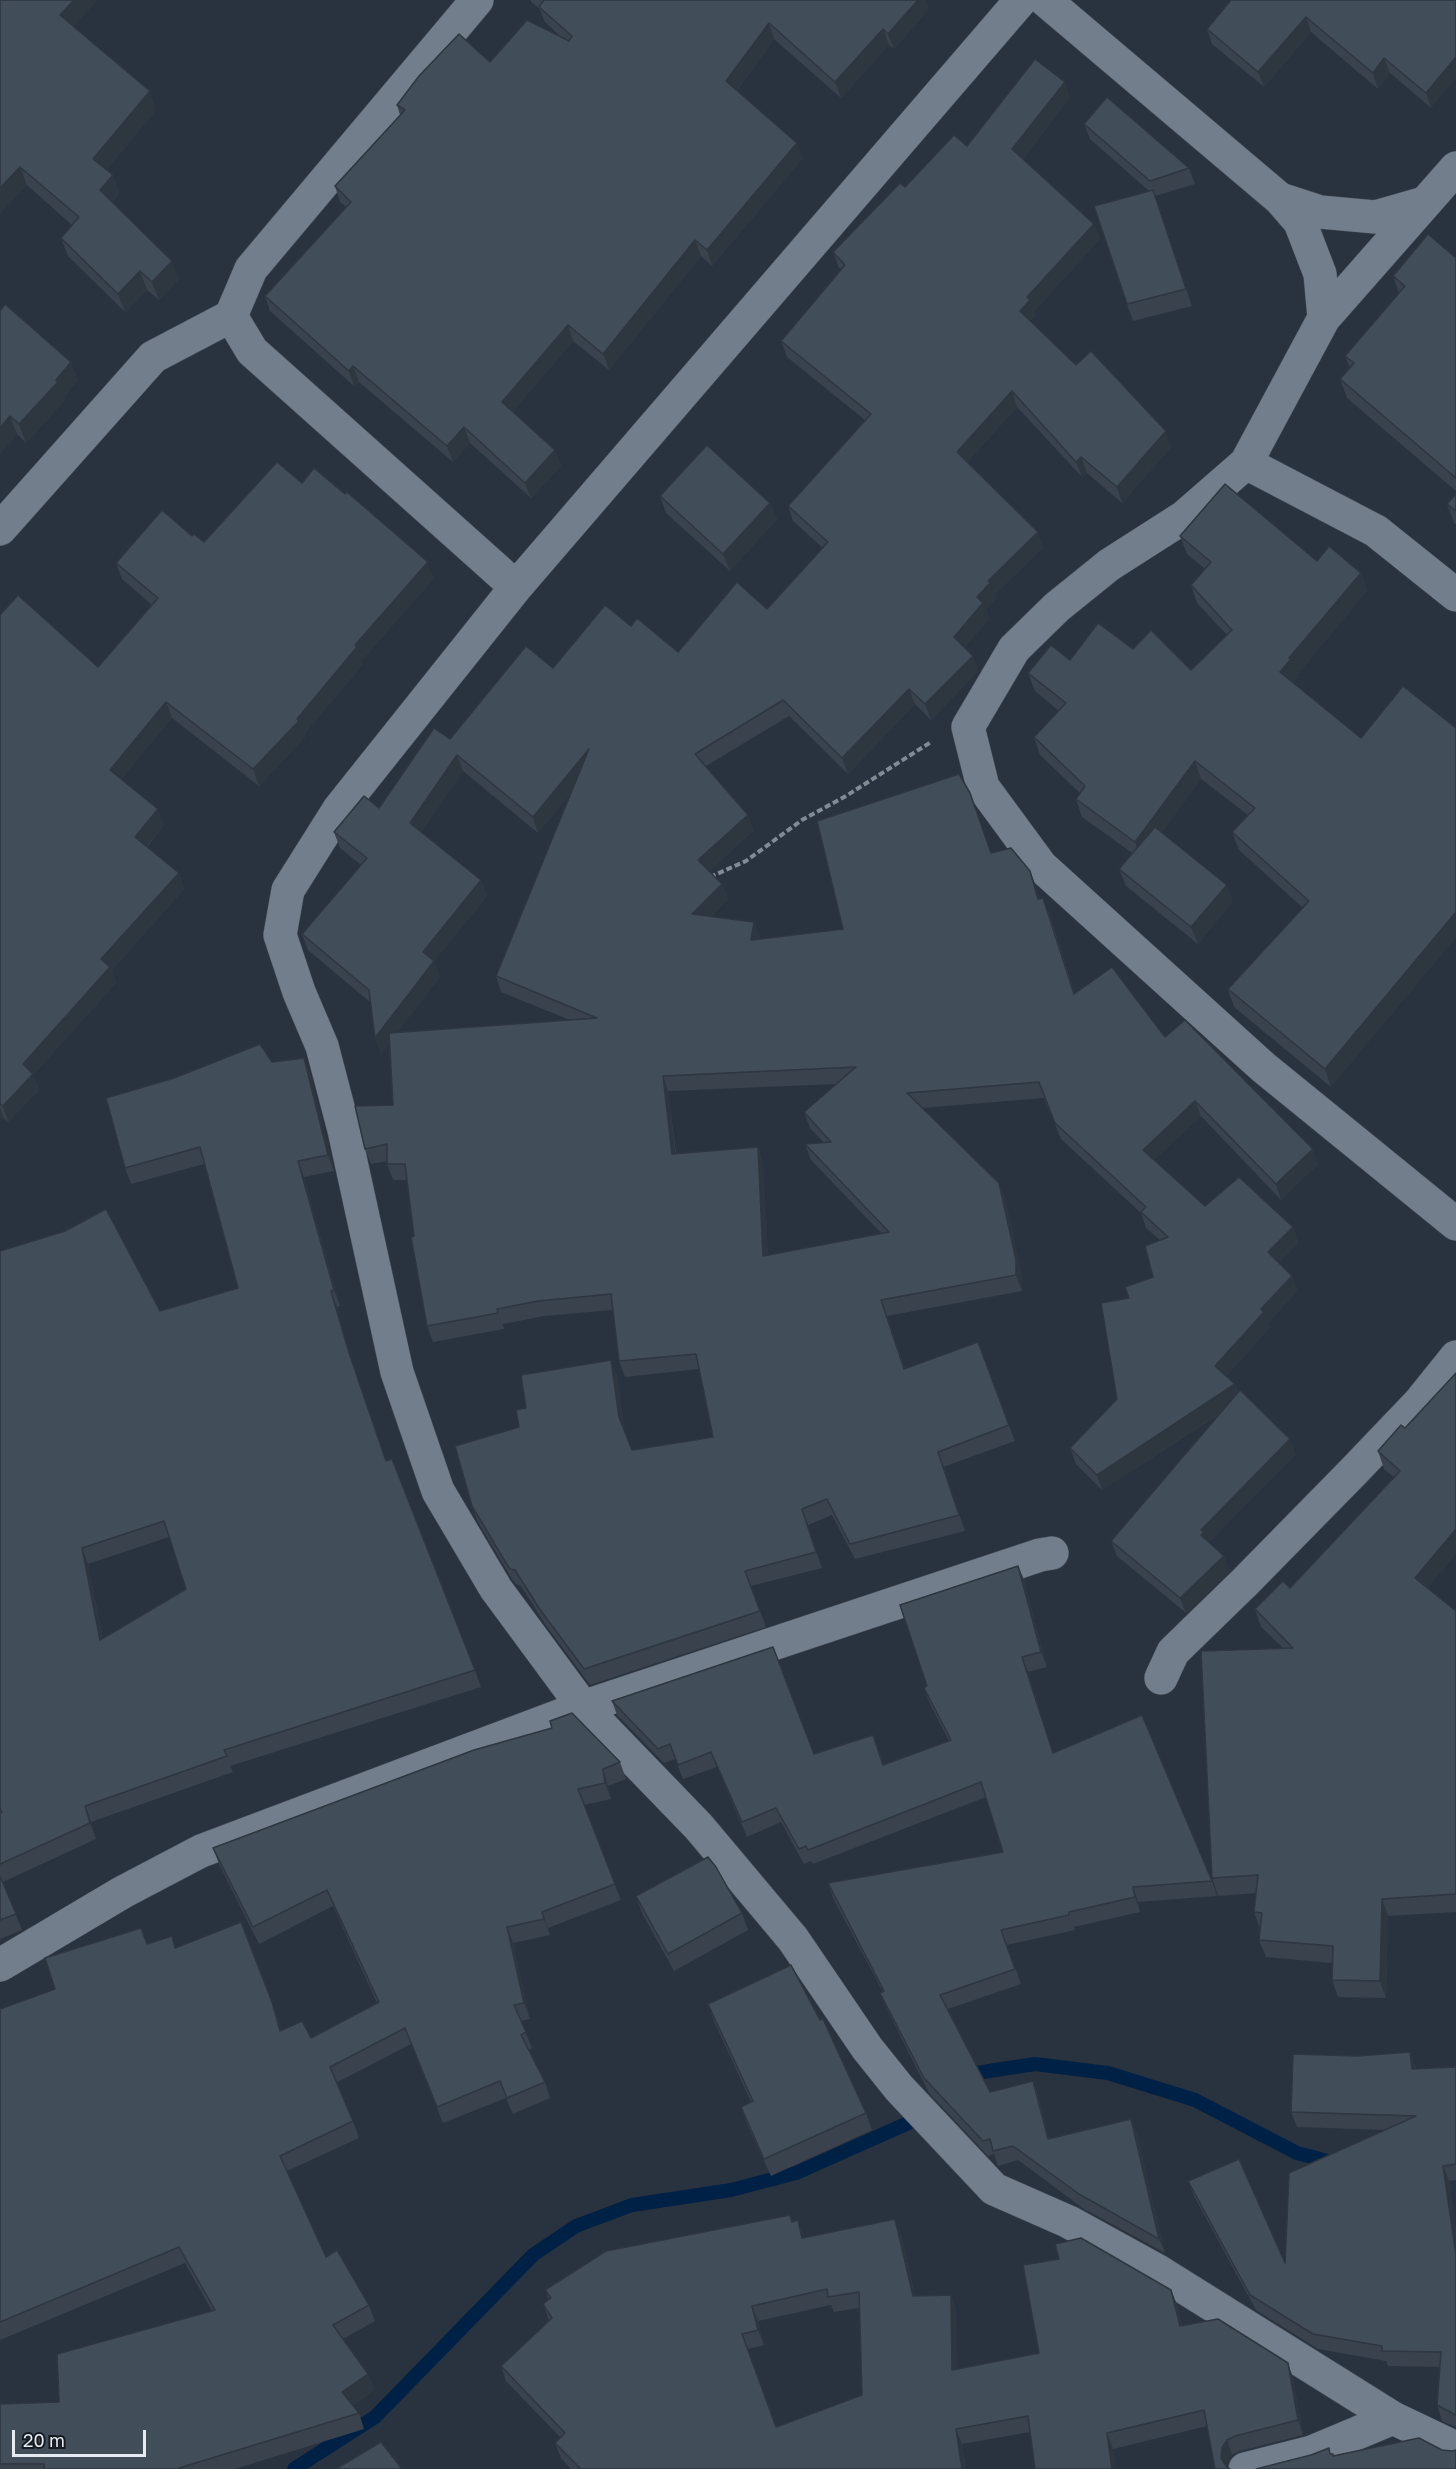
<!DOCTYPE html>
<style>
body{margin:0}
#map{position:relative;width:1456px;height:2469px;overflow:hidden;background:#29333f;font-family:"Golos Text",sans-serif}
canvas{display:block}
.scale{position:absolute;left:12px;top:2430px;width:134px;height:27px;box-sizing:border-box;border:3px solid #e5ebf3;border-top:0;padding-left:8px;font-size:18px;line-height:21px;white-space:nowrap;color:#e5ebf3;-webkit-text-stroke:4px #161a20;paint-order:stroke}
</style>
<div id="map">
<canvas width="1456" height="2469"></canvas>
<div class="scale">20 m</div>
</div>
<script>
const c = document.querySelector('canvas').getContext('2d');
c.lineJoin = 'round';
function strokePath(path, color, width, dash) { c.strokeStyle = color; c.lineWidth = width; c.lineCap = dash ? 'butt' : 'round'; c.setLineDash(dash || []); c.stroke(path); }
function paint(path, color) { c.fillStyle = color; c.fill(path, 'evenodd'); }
strokePath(new Path2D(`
 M963,2075L1035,2064L1108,2073L1195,2100L1297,2153L1335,2163
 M294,2469L375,2417L533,2255L576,2226L632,2205L731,2190L796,2173L924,2116`), '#002146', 14);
const minor = new Path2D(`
 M477,0L251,269L231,316L252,351L516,587L339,809L288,890L280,935L299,992L322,1046L344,1130L397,1372L438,1491L496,1589L583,1707L699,1827L793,1939L867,2048L899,2088L994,2189L1069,2222L1158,2271L1393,2418L1456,2448
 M1045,0L1280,199L1300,222L1320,274L1324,318
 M1456,168L1324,318L1246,463L1184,517L1109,565L1057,607L1014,649L968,727L983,787L1041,866L1263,1067L1456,1224
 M1280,199L1320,212L1375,217L1424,203
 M1246,463L1376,531L1456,595
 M0,529L153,357L231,316
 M516,587L1021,0
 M1161,1678L1173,1652L1245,1582L1353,1472L1419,1403L1456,1357
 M0,1965L123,1892L201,1851L583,1707L1040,1555L1052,1553
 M1245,2469L1312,2452L1393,2418`);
strokePath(minor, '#48505b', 34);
strokePath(new Path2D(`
 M710,877L746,861L802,820L846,796L931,742`), '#828a94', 4, [6, 3]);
strokePath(minor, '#727e8c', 33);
paint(new Path2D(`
 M531,0H926L929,9L894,49L889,45L841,98L774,39L737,90L797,143L803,158L712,266L701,256L609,370L573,341L513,411L555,450L561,466L531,498L470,443L453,462L359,382L354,386L270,311L265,296L346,207L340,202L335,186L400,115L397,105L490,62L561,37L545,22L539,8L531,2Z
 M1456,0L1431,108L1390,73L1378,89L1311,32L1264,87L1212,44L1207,29Z
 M73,27L156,110L106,170L113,175L119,194L112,202L179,279L159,300L147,290L125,312L68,256L61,238L72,225L27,185L0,213Z
 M1070,97L1023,159L1094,224L1100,239L1034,311L1036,315L1030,321L1076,365L1171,447L1122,503L1087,473L1082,477L1017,407L967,462L1043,548L994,595L996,598L986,609L989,619L964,648L973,656L978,671L931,720L915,704L848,774L789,716L706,766L754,830L709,871L722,884L728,899L711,916L754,922L760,937L759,939L843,929L991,853L1030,871L1039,899L1049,913L1075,994L1165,1037L1318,1164L1281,1200L1201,1116L1154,1160L1205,1206L1293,1227L1298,1243L1278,1263L1292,1276L1297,1291L1268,1323L1270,1327L1226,1376L1235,1384L1238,1393L1296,1454L1209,1542L1224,1556L1230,1571L1186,1613L1117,1556L1111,1541L1221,1413L1102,1490L1076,1464L1070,1448L1117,1399L1129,1298L1153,1277L1160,1240L1146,1228L1141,1213L1061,1139L1044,1098L922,1108L999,1183L1005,1199L1022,1276V1291L887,1316L905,1369L1009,1425L1015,1441L943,1467L965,1531L855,1559L832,1515L808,1525L822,1568L751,1586L766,1627L590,1685L545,1624L521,1586L516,1584L512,1579L478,1522L472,1506L519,1427L526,1408L617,1375L625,1433L632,1450L713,1437L699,1369L625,1377L619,1361L613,1310L544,1316L503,1324L504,1329L433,1342L427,1326L407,1180H393L387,1164V1161L371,1164L365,1149L393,1105L389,1043L381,1054L375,1038L371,1003L308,950L302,934L361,865L340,848L334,832L379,808L450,739L553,668L631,626L678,652L767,609L823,548L793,521L788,506L865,420L787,357L781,341L841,270L839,268L833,252L905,187L967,146ZM463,771L538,833L570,794L496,976L501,992L570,1020L397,1032L440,977L434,961L487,896L481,880L421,832ZM836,1084L804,1112L810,1128L824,1143L805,1144L811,1160L881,1233L768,1255L763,1163L758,1147L676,1153L668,1091Z
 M1084,124L1189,168L1195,184L1155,196L1192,306L1133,321L1127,304L1149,191L1090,139Z
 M1456,258V491L1347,398L1340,379L1350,368L1345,356L1399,293L1393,276Z
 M0,311L78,380L64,397L65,400L26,443L17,434L0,454Z
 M302,483L434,578L362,660L363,664L304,734L305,737L259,786L172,718L121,779L164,825L147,847L179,873L184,889L112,970L116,983L33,1075L39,1090L8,1122L3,1117L0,1121V615L98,667L152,605L122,579L116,563L192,536L204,542Z
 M1456,494V524L1454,523L1447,504Z
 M660,496L770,503L777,519L730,571L666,513Z
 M1180,536L1317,561L1361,573L1367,591L1297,675L1298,677L1293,683L1331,1087L1234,1007L1228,989L1303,908L1239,850L1232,832L1248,815L1201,779L1162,832L1233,901L1198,944L1126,886L1119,869L1132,853L1082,817L1076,799L1080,793L1040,755L1034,737L1059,711L1035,691L1028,673L1070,660L1133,649L1191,670L1227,635L1197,603L1191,585L1205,569L1187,554Z
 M304,1058L310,1074L334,1171L304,1177L340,1306L337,1307L354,1369L386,1461L475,1670L481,1687L230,1766L233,1772L91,1822L96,1839L3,1882L22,1930L0,1939V1251L160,1311L238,1288L204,1164L131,1184L125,1168L272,1062ZM169,1537L186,1589L103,1639L88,1564Z
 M1456,1373V1554L1427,1588L1456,1611V1912L1388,1916L1386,1998L1338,1997L1332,1980V1963L1266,1957L1259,1940L1260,1929L1254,1912L1256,1893L1218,1896L1212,1878L1283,1648L1261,1627L1255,1609L1290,1588L1394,1477L1384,1469L1378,1451L1405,1428Z
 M1018,1566L1024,1580L1047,1667L1028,1672L1053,1753L1212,1881L1217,1896L1138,1902L1140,1912L1074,1927L1075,1930L1007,1945L1021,1984L948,2009L990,2092L1033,2081L1038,2096L1049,2138L1131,2119L1137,2134L1165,2253L1084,2209L1018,2160L998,2166L994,2154L988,2156L929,2093L886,2007L880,1993L883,1992L833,1898L828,1883L1003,1852L986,1797L813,1864L811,1861L804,1864L781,1822L747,1837L717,1767L683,1779L675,1759L664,1763L617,1715L612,1701L814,1754L879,1750L883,1764L949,1741L929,1702L924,1688L927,1686Z
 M620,1762L626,1779L608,1786L611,1799L584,1805L621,1900L548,1928L550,1935L513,1943L530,2019L521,2021L532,2048L528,2050L545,2082L550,2098L513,2114L506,2098L443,2123L411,2044L336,2083L353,2121L359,2138L287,2171L326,2257L369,2305L375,2321L343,2339L368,2374L374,2390L353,2405L359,2413L364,2429L235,2469H0V2404L59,2402L212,2311L185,2263L0,2340V2009L55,1989L147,1943L176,1947L278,2018L281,2031L311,2038L377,2003L333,1906L259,1944L219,1864L213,1848Z
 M636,1896L742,1913L748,1930L674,1971L642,1913Z
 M708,2004L820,2020L866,2113L872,2130L771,2176L747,2124L741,2107L751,2102L714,2021Z
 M1410,2052L1416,2069L1456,2067V2180L1449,2181L1456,2232V2427L1442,2421L1437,2405L1439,2367L1388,2366L1386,2361L1318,2349L1256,2310L1194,2196L1188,2181L1285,2263L1385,2130L1297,2127L1291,2112L1358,2056Z
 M790,2215L793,2221L804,2238L901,2234L915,2296L951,2295L956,2310L957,2369L1039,2353L1171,2290L1177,2305L1182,2326L1293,2378L1303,2435L1240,2451L1232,2455L1227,2463V2467L1215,2469L1207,2426L1113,2449L1116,2469H1035L1030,2432L962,2444L966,2469H571L561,2458L555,2443L561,2438L506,2381L501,2366L549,2320L543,2304L549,2300L545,2290ZM831,2305L834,2312L859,2308L862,2395L776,2427L748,2349L764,2345L758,2321Z`), '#39424d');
paint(new Path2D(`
 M74,0H98L67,34L60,15Z
 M918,0H926L929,9L894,49L888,34Z
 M1306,17L1311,32L1264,87L1258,72Z
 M769,23L774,39L732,96L726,81Z
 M883,29L889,45L841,98L835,82Z
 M1456,57V79L1431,108L1426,93Z
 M1384,58L1390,73L1378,89L1373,73Z
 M1065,82L1070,97L1018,165L1012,149Z
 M150,91L156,110L100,177L93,159Z
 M797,143L803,158L712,266L707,250Z
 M20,167L27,185L0,213V188Z
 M113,175L119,194L106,209L100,190Z
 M1153,190L1159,207L1192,306L1186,289Z
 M1094,224L1100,239L1034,311L1036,315L1025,327L1020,311L1027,297Z
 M695,240L701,256L609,370L603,354Z
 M172,261L179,279L159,300L152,282Z
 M140,271L147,290L125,312L118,294Z
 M568,325L573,341L508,417L502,402Z
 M71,362L78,380L64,397L65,400L26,443L19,424Z
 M353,366L359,382L354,386L349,371Z
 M1012,391L1017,407L962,467L957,452Z
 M10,416L17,434L0,454V428Z
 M464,427L470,443L453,462L447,446Z
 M1166,431L1171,447L1122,503L1117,487Z
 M555,450L561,466L531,498L525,483Z
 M1081,457L1087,473L1082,477L1076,462Z
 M770,503L777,519L730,571L723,554Z
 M1038,532L1043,548L994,595L996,598L986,609L989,619L960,653L954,637L988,581Z
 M428,562L434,578L362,660L363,664L304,734L305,737L259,786L253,769L297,719L355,645Z
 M1361,573L1367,591L1297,675L1298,677L1287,690L1280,672L1289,658Z
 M973,656L978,671L931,720L925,704Z
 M909,689L915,704L848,774L842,758Z
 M166,702L172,718L116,786L110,770Z
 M589,749L594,764L538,833L533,817Z
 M457,755L463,771L416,839L410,823Z
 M1195,761L1201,779L1142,860L1135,842Z
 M158,809L164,825L141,853L135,837Z
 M748,815L754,830L704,875L698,860Z
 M1030,871L1036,886L1044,915L1038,899Z
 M179,873L184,889L112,970L116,983L33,1075L39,1090L8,1122L3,1106L23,1064L101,959Z
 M481,880L487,896L429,967L423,952Z
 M722,884L728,899L698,929L692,914Z
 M1227,885L1233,901L1198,944L1191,927Z
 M1456,912V938L1331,1087L1325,1069Z
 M754,922L760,937L757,956L751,940Z
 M434,961L440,977L381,1054L375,1038Z
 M304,1058L310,1074L334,1171L328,1155Z
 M663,1076L668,1091L677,1169L672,1154Z
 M1195,1101L1201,1116L1149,1165L1143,1150Z
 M0,1108L3,1117L0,1121Z
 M758,1147L763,1163L769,1272L763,1256Z
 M1313,1149L1318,1164L1281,1200L1276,1184Z
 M298,1161L304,1177L340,1306L334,1290Z
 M999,1183L1005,1199L1022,1276V1291L1016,1275Z
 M1293,1227L1298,1243L1273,1268L1268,1252Z
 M1292,1276L1297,1291L1268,1323L1270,1327L1221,1381L1215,1366L1261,1309Z
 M331,1291L337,1307L354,1369L349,1353Z
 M611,1360L617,1375L625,1433L619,1417Z
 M1235,1384L1240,1400L1102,1490L1097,1475Z
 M1290,1439L1296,1454L1208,1543L1201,1535V1530Z
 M802,1509L808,1525L822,1568L816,1552Z
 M1456,1529V1554L1421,1596L1415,1578Z
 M82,1548L88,1564L106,1656L100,1640Z
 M1224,1556L1230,1571L1186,1613L1180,1598Z
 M1018,1566L1024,1580L1047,1667L1041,1652Z
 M1022,1657L1028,1672L1058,1768L1053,1753Z
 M603,1769L608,1786L611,1799L605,1783Z
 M85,1806L91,1822L96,1839L90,1823Z
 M1133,1887L1138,1902L1140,1912L1135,1897Z
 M1382,1899L1388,1916L1386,1998L1380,1981Z
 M542,1912L548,1928L550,1935L544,1919Z
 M507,1927L513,1943L530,2019L524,2003Z
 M272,2002L278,2018L286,2047L280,2031Z
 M1410,2052L1416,2067L1417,2084L1412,2069Z
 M1033,2081L1038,2096L1053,2153L1048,2139Z
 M1131,2119L1137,2134L1165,2253L1159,2239Z
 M1443,2166L1449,2181L1456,2232V2255Z
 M895,2219L901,2234L918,2311L913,2296Z
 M798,2220L804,2236L808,2253L802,2238Z
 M1171,2290L1177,2305L1185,2341L1180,2326Z
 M951,2295L956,2310L958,2385L952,2370Z
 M752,2306L758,2321L764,2345L758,2330Z
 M1288,2363L1293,2378L1303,2435L1298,2420Z
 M368,2374L374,2390L348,2408L342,2392Z
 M956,2429L962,2444L966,2469H962Z
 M1107,2433L1113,2449L1116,2469H1112Z
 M1227,2440L1232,2455L1227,2463V2469L1221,2458L1222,2448Z`), '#2e363f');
const building = new Path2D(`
 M0,0H74L60,15L150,91L93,159L113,175L100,190L172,261L152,282L140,271L118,294L61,238L79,217L20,167L0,188Z
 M544,0H918L888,34L883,29L835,82L769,23L726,81L797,143L707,250L695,240L603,354L568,325L502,402L555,450L525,483L464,427L447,446L353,366L349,371L265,296L351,202L335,186L405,110L397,105L419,76L459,34L490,62L527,20L569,41L572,36L539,7Z
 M1231,0H1456V57L1426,93L1384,58L1373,73L1306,17L1258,72L1207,29Z
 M1035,59L1065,82L1012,149L1094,224L1027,297L1030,300L1020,311L1076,365L1091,351L1166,431L1117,487L1081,457L1076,462L1012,391L957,452L1038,532L988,581L990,583L977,597L983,603L954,637L973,656L925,704L909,689L842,758L783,700L695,754L748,815L698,860L722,884L692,914L754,922L751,940L843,929L817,821L959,774L970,793L991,853L1011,848L1030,871L1038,899L1043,898L1074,994L1112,967L1165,1037L1185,1020L1313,1149L1276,1184L1195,1101L1143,1150L1205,1206L1239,1177L1293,1227L1268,1252L1292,1276L1261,1309L1264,1312L1215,1366L1235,1384L1097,1475L1070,1448L1117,1399L1101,1303L1129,1298L1125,1287L1153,1277L1145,1246L1168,1237L1141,1212L1146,1207L1055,1123L1039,1082L907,1093L999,1183L1016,1260V1275L881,1300L904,1369L978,1342L1009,1425L938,1452L959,1515L850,1544L827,1499L802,1509L816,1552L745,1571L760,1611L584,1669L539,1608L515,1570L510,1569L506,1563L472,1506L455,1446L519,1427L516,1410L526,1408L521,1375L611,1360L619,1417L632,1450L713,1437L696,1354L619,1361L611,1294L538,1301L497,1309L498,1313L427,1326L411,1237L414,1236L405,1164H387V1144L365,1149L355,1106L393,1105L389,1033L597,1018L496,976L589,749L533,817L457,755L410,823L481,880L423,952L434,961L375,1038L369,990L302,934L367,858L334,832L364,796L379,808L434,728L450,739L526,646L553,668L605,605L631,626L637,618L678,652L737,582L767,609L828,542L788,506L871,414L781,341L845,265L833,252L900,183L905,187L954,135L967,146ZM856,1067L804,1112L831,1142L805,1144L889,1232L763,1256L758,1147L672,1154L663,1076Z
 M1107,97L1189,168L1150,181L1084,124Z
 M1153,190L1186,289L1127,304L1094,206Z
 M1428,234L1456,258V478L1340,379L1354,363L1345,356L1405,286L1393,276Z
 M5,304L71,362L56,380L58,382L19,424L10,416L0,428V311Z
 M707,445L770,503L723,554L660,496Z
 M277,462L302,483L314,468L345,494L347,492L428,562L355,645L357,647L297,719L299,721L253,769L166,702L110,770L158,809L135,837L179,873L101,959L110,967L23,1064L33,1074L3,1106L0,1104V615L18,595L98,667L158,598L116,563L162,510L192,536L194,534L204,542Z
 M1225,484L1317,561L1329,546L1361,573L1289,658L1291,659L1280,672L1361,738L1403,686L1456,728V912L1325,1069L1228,989L1309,901L1232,832L1255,808L1195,761L1135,842L1076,799L1085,786L1034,737L1066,703L1028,673L1051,645L1070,660L1098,623L1133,649L1151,630L1191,670L1232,630L1191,585L1211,562L1180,536Z
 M1456,494V511L1447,504Z
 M1155,827L1227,885L1191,927L1119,869Z
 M260,1044L272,1062L304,1058L328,1155L298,1161L334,1290L331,1291L349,1353L386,1461L392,1459L475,1670L224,1750L227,1756L85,1806L90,1823L0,1864V1813L2,1812L0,1808V1251L65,1231L106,1209L160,1311L238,1288L200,1147L125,1168L106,1098L174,1078ZM164,1521L186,1589L100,1640L82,1548Z
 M1456,1373V1529L1415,1578L1456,1611V1894L1382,1899L1380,1981L1332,1980L1333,1946L1259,1940L1262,1913L1254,1912L1258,1875L1212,1878L1201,1651L1293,1648L1255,1609L1283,1581L1290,1588L1400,1471L1378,1451L1401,1425L1405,1428Z
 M1240,1390L1290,1439L1201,1530L1204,1532L1201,1535L1224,1556L1180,1598L1111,1541Z
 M1018,1566L1041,1652L1022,1657L1053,1753L1142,1715L1212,1881L1133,1887L1135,1897L1069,1912V1915L1001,1930L1015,1969L940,1995L990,2092L1033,2081L1048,2139L1131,2119L1159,2239L1079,2194L1013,2146L993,2151L990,2139L983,2141L924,2078L880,1993L884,1991L828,1883L1003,1852L981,1782L808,1850L806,1846L799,1849L776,1808L742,1822L711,1752L678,1765L670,1744L658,1749L612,1701L773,1647L814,1754L873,1735L883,1765L951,1740L924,1688L927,1686L900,1605Z
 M572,1713L620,1762L603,1769L605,1783L578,1789L615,1884L542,1912L544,1919L507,1927L524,2003L514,2005L526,2032L521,2035L545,2082L507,2098L500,2081L437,2107L405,2028L330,2067L353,2121L280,2156L326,2257L337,2250L369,2305L333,2325L368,2374L342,2392L359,2413L176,2469H44V2464H0V2404L59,2402L57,2354L215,2310L179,2247L0,2322V2009L55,1989L45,1958L141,1928L147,1944L172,1936L175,1948L241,1922L272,2002L280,2031L302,2021L311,2038L379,2002L327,1890L253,1927L213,1848L474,1750L552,1728L550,1721Z
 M708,1857L716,1867L742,1913L668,1954L636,1896Z
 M0,1876L16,1914L0,1920Z
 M791,1965L820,2020L823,2019L866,2113L764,2159L741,2107L753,2101L708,2004Z
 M1410,2052L1412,2069L1456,2067V2164L1443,2166L1456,2255V2415L1437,2405L1441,2352L1382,2351V2346L1313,2334L1250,2295L1188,2181L1239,2159L1285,2263L1289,2173L1416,2116L1291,2112L1293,2054L1358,2056Z
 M790,2215L792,2222L798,2220L802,2238L895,2219L913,2296L951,2295L952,2370L1039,2353L1023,2265L1059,2259L1055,2244L1081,2238L1171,2290L1180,2326L1218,2319L1288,2363L1298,2420L1235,2436L1227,2440L1222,2448L1221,2458L1226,2466L1230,2469H1215L1204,2410L1107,2433L1112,2469H1035L1028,2416L956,2429L962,2469H581L555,2443L565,2433L501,2366L552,2318L543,2304L551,2298L545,2290L606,2251ZM827,2289L828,2297L859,2292L862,2395L776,2427L742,2334L758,2330L752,2306Z
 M1419,2438L1442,2450L1453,2451L1456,2450V2469H1256L1311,2455L1329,2448L1330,2454H1333V2456Z
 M381,2442L402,2469H336Z`);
paint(building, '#424d5a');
strokePath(building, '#2e363f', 1.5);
</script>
